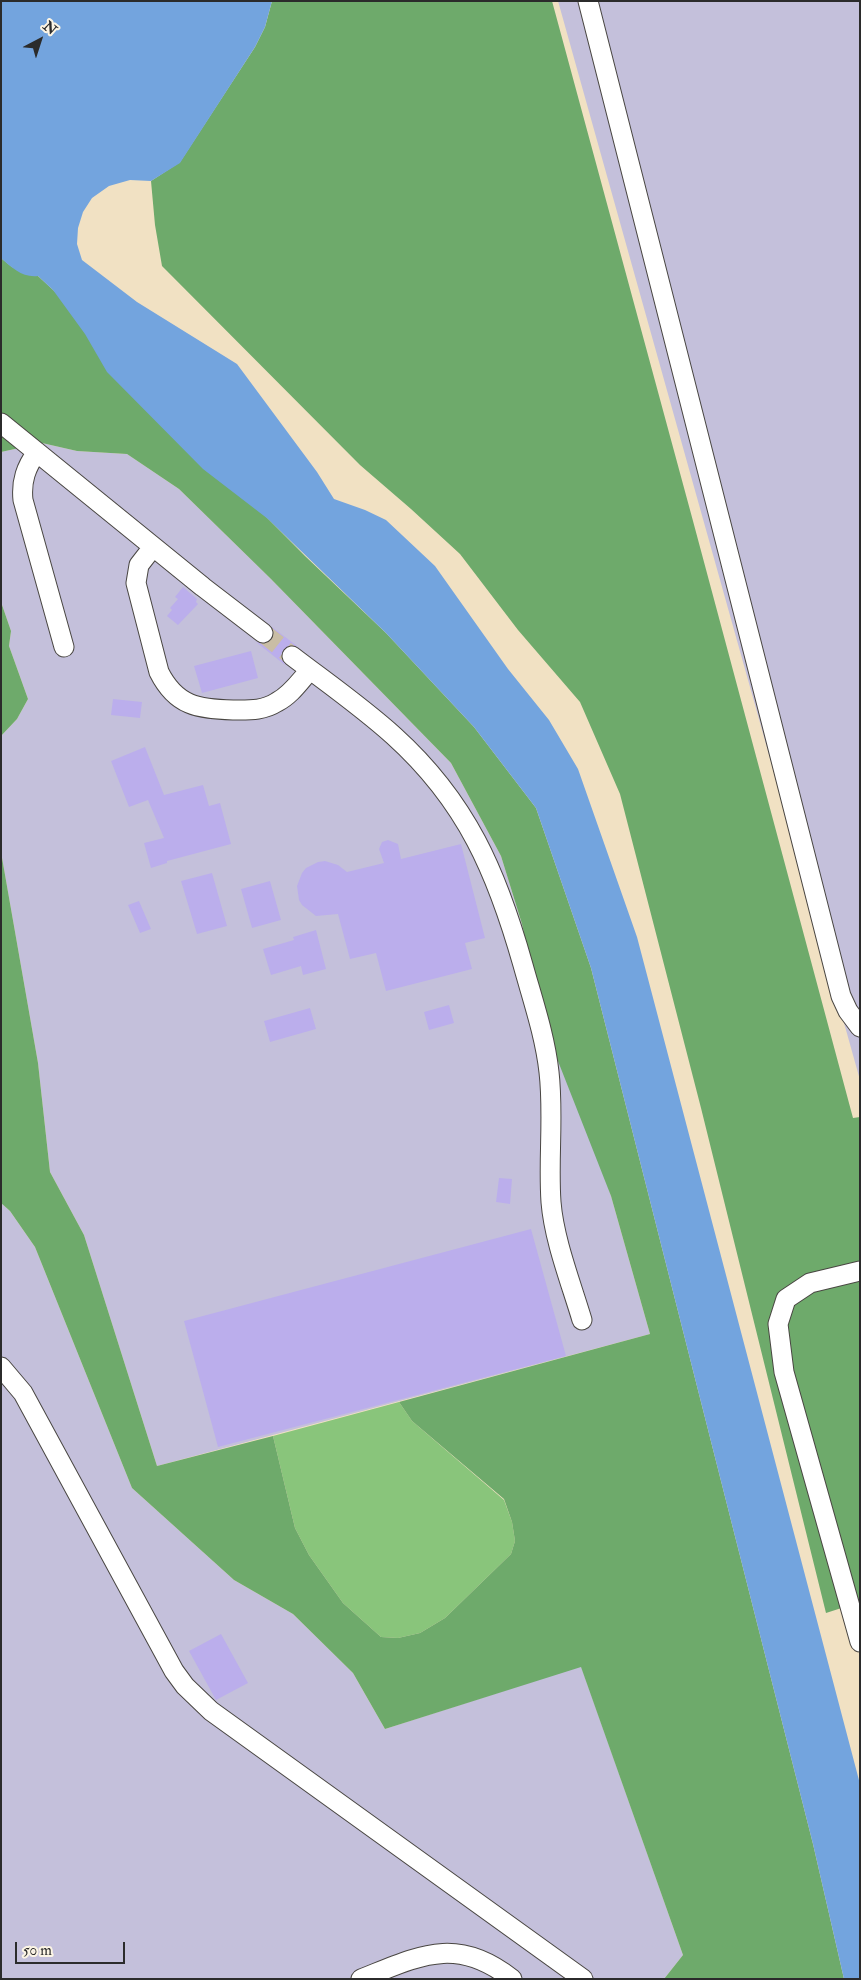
<!DOCTYPE html>
<style>
body{margin:0}
#map{position:relative;width:861px;height:1980px;overflow:hidden;background:#f1e1c3;font-family:"IM FELL Double Pica",serif}
canvas{display:block}
.frame{position:absolute;inset:0;border:2px solid #2b2b2b;pointer-events:none}
.north{position:absolute;left:15px;top:15px;width:50px;height:50px;-webkit-text-stroke:4px #fcf5e5;paint-order:stroke;rotate:40deg;font-size:14px;font-weight:700;line-height:20px;text-align:center;color:#2b2b2b}
.north::after{content:'';display:block;margin:auto;width:18px;height:22px;background:#2b2b2b;clip-path:polygon(50% 0,100% 100%,50% 72%,0 100%)}
.scale{position:absolute;left:15px;top:1942px;width:110px;height:22px;box-sizing:border-box;border:2px solid #2b2b2b;border-top:0;padding-left:6px;font-size:15px;line-height:18px;white-space:nowrap;color:#2b2b2b;-webkit-text-stroke:4px #fcf5e5;paint-order:stroke}
</style>
<div id="map">
<canvas width="861" height="1980"></canvas>
<div class="frame"></div>
<div class="north">N</div>
<div class="scale">50 m</div>
</div>
<script>
const c = document.querySelector('canvas').getContext('2d');
c.lineJoin = 'round';
function paint(path, color) { c.fillStyle = color; c.fill(path, 'evenodd'); }
function strokePath(path, color, width, dash) { c.strokeStyle = color; c.lineWidth = width; c.lineCap = dash ? 'butt' : 'round'; c.setLineDash(dash || []); c.stroke(path); }
paint(new Path2D(`
 M558,1H860V1080Z
 M42,443L77,451L127,454L179,489L271,579L451,763L501,856L522,924L611,1196L650,1334L157,1466L84,1235L50,1172L38,1063L1,852V736L17,719L28,699L9,646L11,631L1,602V452Z
 M1,1203L10,1211L35,1247L132,1488L234,1580L293,1614L353,1673L385,1729L581,1666L683,1955L664,1979H1Z`), '#c4c0db');
paint(new Path2D(`
 M399,1402L412,1421L504,1500L512,1522L515,1541L511,1554L445,1618L420,1633L398,1638L381,1637L343,1603L309,1555L295,1528L273,1436Z`), '#89c57b');
paint(new Path2D(`
 M272,1H552L693,521L853,1118L860,1117V1602L826,1613L701,1108L620,794L580,702L518,630L460,554L411,509L360,465L162,266L155,225L151,181L180,162L255,47L265,27Z
 M1,258L12,267L38,276L77,312L186,436L305,556L386,633L474,727L536,808L591,968L813,1844L844,1979H664L683,1955L581,1667L385,1729L353,1673L293,1614L234,1580L132,1488L35,1247L10,1211L1,1203V852L38,1063L50,1172L84,1235L157,1466L273,1436L295,1528L309,1555L343,1603L381,1637L398,1638L420,1633L445,1618L511,1554L515,1541L512,1522L504,1499L412,1421L399,1402L650,1334L611,1196L545,1028L522,924L501,856L451,763L271,579L179,489L127,454L77,451L42,443L1,452Z
 M1,602L11,631L9,646L28,699L17,719L1,736Z`), '#6eaa6b');
paint(new Path2D(`
 M1,1H272L265,27L255,47L180,163L151,181L130,180L109,186L92,198L83,212L78,228L77,244L82,260L137,302L237,364L317,472L334,499L365,510L386,520L435,566L508,669L549,720L578,769L637,937L860,1784V1979H844L813,1844L591,968L536,808L474,727L386,633L268,519L203,469L107,372L85,334L53,290L38,276C23,278 12,268 1,258Z`), '#73a4de');
paint(new Path2D(`
 M183,587L197,599L196,602L198,604L178,625L167,616L172,610L170,608L178,599L175,597Z
 M272,627L297,646H288L283,650L281,655L285,665L256,642L262,644L272,640L274,634Z
 M251,651L258,678L202,693L194,666Z
 M113,699L142,702L140,718L111,715Z
 M145,747L164,795L203,785L209,806L220,803L231,844L167,861V863L151,868L144,843L164,838L148,800L129,807L111,761Z
 M388,840L398,844L401,859L461,844L485,938L465,943L472,969L386,991L376,953L350,959L338,914L316,916L302,905L299,900L297,886L302,873L306,868L318,862L325,861L338,865L347,872L384,863L379,849L382,842Z
 M212,873L227,926L197,934L181,881Z
 M270,881L281,920L252,928L241,889Z
 M139,901L151,929L140,933L128,905Z
 M316,930L326,969L303,975L301,966L271,975L263,949L294,940L293,937Z
 M449,1005L454,1023L429,1030L424,1012Z
 M310,1008L316,1029L270,1042L264,1021Z
 M499,1178L512,1179L510,1204L496,1202Z
 M531,1229L566,1356L218,1447L184,1321Z
 M221,1634L248,1683L216,1700L189,1651Z`), '#bbaeec');
strokePath(new Path2D(`
 M263,633L292,656`), '#c9bda5', 19, [19, 9]);
const minor = new Path2D(`
 M588,1L841,996L848,1011L860,1027
 M1,423L203,587L263,633
 M37,452C26,467 21,481 23,500L64,647
 M153,547L139,565L136,583L159,672C176,706 198,709 233,710C249,710 263,711 277,702C291,695 300,681 310,670
 M292,656C326,682 362,707 394,736C467,802 497,873 523,965C533,1001 545,1036 549,1072C554,1115 548,1159 551,1202C554,1240 571,1283 582,1320
 M860,1271L810,1283L786,1299L778,1324L784,1372L860,1642
 M1,1367L23,1393L174,1671L185,1686L211,1711L583,1979
 M361,1979C419,1956 456,1935 512,1979`);
strokePath(minor, '#494642', 21);
strokePath(minor, '#fff', 19);
</script>
